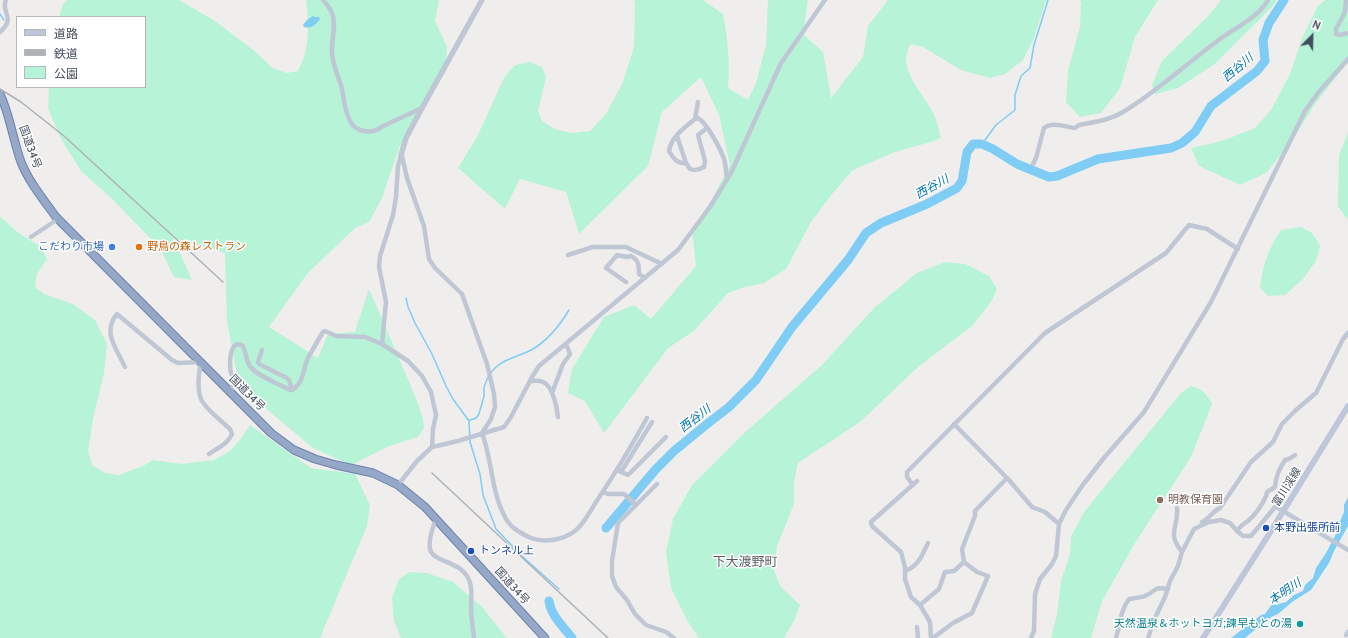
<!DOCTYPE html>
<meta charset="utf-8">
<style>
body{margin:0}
#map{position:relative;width:1348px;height:638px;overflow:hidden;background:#f0eeed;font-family:Cabin,"Noto Sans JP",sans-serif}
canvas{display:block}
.legend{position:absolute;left:16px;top:16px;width:130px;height:72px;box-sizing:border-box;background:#fff;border:1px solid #b4b8be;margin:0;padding:5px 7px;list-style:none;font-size:12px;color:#444e5d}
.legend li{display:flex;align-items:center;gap:8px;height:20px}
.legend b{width:20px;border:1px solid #b4b8be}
.north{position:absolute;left:1292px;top:16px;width:40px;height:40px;-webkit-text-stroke:3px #fff;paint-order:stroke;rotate:23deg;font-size:11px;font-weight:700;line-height:16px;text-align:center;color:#444e5d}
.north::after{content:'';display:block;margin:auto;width:14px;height:18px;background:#444e5d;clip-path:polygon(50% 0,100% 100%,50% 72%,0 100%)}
</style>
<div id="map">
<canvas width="1348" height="638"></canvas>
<ul class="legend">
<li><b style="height:5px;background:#bec7d9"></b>道路</li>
<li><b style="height:5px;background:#afb1b9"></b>鉄道</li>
<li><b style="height:11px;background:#b7f3d6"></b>公園</li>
</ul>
<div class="north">N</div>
</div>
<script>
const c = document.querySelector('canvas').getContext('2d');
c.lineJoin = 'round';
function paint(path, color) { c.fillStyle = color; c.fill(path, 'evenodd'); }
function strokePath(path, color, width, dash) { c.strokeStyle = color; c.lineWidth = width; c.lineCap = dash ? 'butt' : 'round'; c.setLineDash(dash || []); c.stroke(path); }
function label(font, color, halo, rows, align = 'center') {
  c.font = font + ' Cabin,"Noto Sans JP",sans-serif'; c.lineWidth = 3; c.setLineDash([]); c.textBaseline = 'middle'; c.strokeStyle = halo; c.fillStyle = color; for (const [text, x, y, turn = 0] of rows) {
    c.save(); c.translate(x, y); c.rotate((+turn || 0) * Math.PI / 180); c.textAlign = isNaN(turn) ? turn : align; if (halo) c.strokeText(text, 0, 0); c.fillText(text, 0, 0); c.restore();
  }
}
paint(new Path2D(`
 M67,0H179L215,21L252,49L273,68L287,73L298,71C310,50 309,23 306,0H439L435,21L447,47L445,73L424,104L399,148L382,198L369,222L355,228L307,274L269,327L318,358L328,334L355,332L369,289L416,398L423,419L424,428L418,437L389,446L351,465L313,448L239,386L227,321L225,253L173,238L192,280L174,277L160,248L110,197L81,171L60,137L48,108L49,87H145V17H59L63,4Z
 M634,0H703L723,14C728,39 730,63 728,88L748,100L756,83L766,45L768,0H808L803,34L823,52L831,98L863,57L868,26L888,0H1046L1034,38L1023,60L1005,74L990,78L961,70L923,47L911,44C894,68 926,95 935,117C938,124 939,131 941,138L931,142L895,152L853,170L832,194L811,222L786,269L764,283L745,287L728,293L694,331L668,348L604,433L585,401L568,393L572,369L604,317L634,305L651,319L696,266L692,229L712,199L730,165L719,115L701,77L662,112L648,166L579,234L566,192L520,179L505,209L458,168L477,137L504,78L515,65L530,62L542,67L546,77L538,111L542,121L555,129L572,133L590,131L606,114L623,82L634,47L635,4Z
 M1079,0H1158L1135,37L1120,88L1101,113L1080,117L1066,102L1068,71L1080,27L1081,2Z
 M1221,0H1277L1272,7L1215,64L1178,88L1155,94L1152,85L1162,61L1210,14Z
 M1325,0H1348V62L1315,104L1292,141L1266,173L1240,185L1199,166L1191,148L1222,141L1255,128L1271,110L1290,74L1303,36L1318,6Z
 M1348,132V220L1338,206L1339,155Z
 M0,216L17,232L41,247L47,259L37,274L35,287L44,294L73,304L95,320L107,344L104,373L94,414L88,451L92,465L105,473L119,475L143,466L153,460L182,464L214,460L230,451L240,440L250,425L311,468L355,474L370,505L367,526L320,638H0Z
 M1301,227L1312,233L1320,246L1316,261L1303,279L1285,295L1268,296L1260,287C1263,264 1268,250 1281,230Z
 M945,262L965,264L989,276L997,289L991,302L972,326L918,367L860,422L798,463L794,481V504L777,546L774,570L780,586L800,605L794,621L784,638H699L688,622L671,588L666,552L673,519L692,485L743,434L822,365L875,307L917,273Z
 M1191,386C1203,389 1207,394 1212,404L1191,457L1135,543L1102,601L1091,638H1051L1057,615L1061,581L1070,554L1071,537L1084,512L1181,393Z
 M410,572L427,573L453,582L482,607L507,638H401L394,621L392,598L399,579Z`), '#b7f3d6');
paint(new Path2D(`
 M313,16L315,17H319L320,19C316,25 311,29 304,27L303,25L307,20Z
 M1348,497V526L1334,551L1329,563L1311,590L1292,602L1278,614L1271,617L1260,628H1257L1245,638H1231L1261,615L1265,614L1273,603L1275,605L1286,602L1294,595L1303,591L1305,585L1313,578L1316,568L1326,553L1336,534L1339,524L1344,512V505Z`), '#7fccf4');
strokePath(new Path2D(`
 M0,14L4,20
 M982,144L996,125L1015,110V95L1021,76L1030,68L1034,45L1048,0
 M406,298L408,307L415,323L432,354L446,386L453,399L469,421L470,442L480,474L483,495L496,529L523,557L559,589
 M490,374C501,358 517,358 533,349C548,340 560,325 569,310
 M470,420L476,418L479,414L484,396V387L488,377`), '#7fccf4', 1.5);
strokePath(new Path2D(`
 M606,528L656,469L674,451L707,424L729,407L756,380L792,327L848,260L866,233L881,223L927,204L957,188L962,181L967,152L973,144H982L993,149L1017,164L1049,177L1057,176L1098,159L1171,148L1182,143L1195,132L1211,106L1257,71L1265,61L1263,40L1269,23L1284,0
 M549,601C551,616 563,626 572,638`), '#7fccf4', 9);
const trunk = new Path2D(`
 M0,94C10,115 13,140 21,162C29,182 43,199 56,217L271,433L294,450L315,459L336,465L373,473L398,485L425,507L545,638`);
strokePath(trunk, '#6b82ad', 9);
strokePath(new Path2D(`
 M323,0C326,4 330,8 332,13C337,26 331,39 332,53C333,65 337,74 341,85C344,97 344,110 350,121C353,127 358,130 364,131C370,132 378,131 381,127L422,108
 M1346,0L1345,12L1336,29V34L1340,35L1348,33
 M0,32C17,17 0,13 6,0
 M695,119L698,102
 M677,136L686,163C677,164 673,158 669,151C671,137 685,127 695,119L698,118C707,123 721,150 724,159C726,165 726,172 727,179
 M401,155L398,166L396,197L393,215L380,256L379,267L386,302L382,344L408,361L422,376L431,392L436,415L433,429L432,447
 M402,156L407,178L424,226L429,259L435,268L462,294L487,364L494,394L495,407L491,419L482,433
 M686,163L690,169C695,171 699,170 704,167L705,161L698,135L707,128
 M1033,164L1036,158L1044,128C1052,121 1066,127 1075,128L1079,125C1094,122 1110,120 1123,112C1156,92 1185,65 1216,42C1234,28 1257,19 1268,0
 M31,237L58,219
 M568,255L593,247H626L662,264
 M626,282L606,268L617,255L627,257L631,256C639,260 639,266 639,274L645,278
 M262,350L258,362L259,364L287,378L289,380L292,390
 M125,367C116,348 102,332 117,314L172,360L178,363L201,362C199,372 197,389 201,399C205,409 222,421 230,429L232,434C228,444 217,448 209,454
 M530,381C534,381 539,380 543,382C553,386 557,408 558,417
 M230,391C232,388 234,386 234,382C234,379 232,377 231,373C229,366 229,337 243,346C246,352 246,359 249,365C255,375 279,384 290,390C304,386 303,368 308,358C313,349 318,340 323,332L325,331L336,336L365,337L382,344
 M552,393L563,364L570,354L566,344
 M954,424L1009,480L1032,507L1045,512L1059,524
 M482,433C492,459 491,490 504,515C509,527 520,533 531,538C545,543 563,540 575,531C585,523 591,509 598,499C616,472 632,445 647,418
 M617,470L628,475L666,437
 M621,472L652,422
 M917,481L871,522L872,526L901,552L905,567V579L911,597L920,605L930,622L931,638
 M398,485L417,461L432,447L458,441L504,427L511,417L532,377L539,366L678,250L710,207L731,173L781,63L825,0
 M913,485L907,477V472L1045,333L1166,253L1189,225L1207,229L1238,249
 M603,492L608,494H624L636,505L657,484
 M636,505L618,523L612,561V576L616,587L627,600L635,614L646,625L666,632L674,638
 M1177,508C1179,528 1166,532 1182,552
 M436,519C433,527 428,539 430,549C433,563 461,560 469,580C473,589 471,598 471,607C471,617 473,628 474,638
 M1202,522C1210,518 1214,510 1220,508L1251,462L1273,442L1282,424L1296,410L1316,393L1343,339L1348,333
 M1237,531C1240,526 1244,524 1249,520C1255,515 1266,500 1267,492L1275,487C1276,475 1279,470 1285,460L1289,459L1295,455
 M905,571C919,566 922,555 928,543
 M920,605L939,589L945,572L954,571L964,562L962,549L975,516V511L1007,478
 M917,627L918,638
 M1346,635L1348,632
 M933,638L953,623L972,613L988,576L977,572L964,562
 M1031,638L1034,631L1035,594L1040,579L1052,564L1056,556L1059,524L1066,510L1082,486L1103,459L1144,412L1211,302L1305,111L1318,93L1348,59
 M1116,638C1120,625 1120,611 1129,599C1134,598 1140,598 1145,596C1156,592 1152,586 1168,589
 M1148,638L1155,618L1165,597L1170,581L1178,566L1182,552L1194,529L1209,522L1221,520L1230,523L1237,531L1243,536H1251L1275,507L1278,508L1348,550`), '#bfc7d4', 4.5);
strokePath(new Path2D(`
 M401,155L406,138L422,108L482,0`), '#bfc7d4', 5.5);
strokePath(new Path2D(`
 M1203,638L1271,531L1348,406`), '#bec7d9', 6);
strokePath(trunk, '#95a8c8', 7);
strokePath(new Path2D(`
 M0,89L21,102L64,136L223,282
 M432,473L608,638`), '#afb1b9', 1.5);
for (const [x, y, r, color] of [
 [112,247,4,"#3f7fe0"],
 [139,247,4,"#e8710a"],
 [1160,500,4,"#8d6e63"],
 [1266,528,4,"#1a4fb4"],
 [471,551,4,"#1a4fb4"],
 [1300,624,4,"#0f9aa8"]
]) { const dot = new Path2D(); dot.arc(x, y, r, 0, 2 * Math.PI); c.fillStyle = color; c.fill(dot); strokePath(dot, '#fff', 1.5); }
label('11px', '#444e5d', '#fff', [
 ["国道34号",30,147,70],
 ["国道34号",247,393,45],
 ["富川渓線",1287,487,-58],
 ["国道34号",512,586,48]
]);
label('11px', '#366cbe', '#fff', [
 ["こだわり市場",104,247]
], 'right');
label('11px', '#c56008', '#fff', [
 ["野鳥の森レストラン",147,247]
], 'left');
label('11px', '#785e54', '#fff', [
 ["明教保育園",1168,500]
], 'left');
label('11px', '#164399', '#fff', [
 ["本野出張所前",1274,528],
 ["トンネル上",479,551]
], 'left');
label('11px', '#0d838f', '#fff', [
 ["天然温泉＆ホットヨガ;諫早もとの湯",1292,624]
], 'right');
label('italic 12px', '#0075b4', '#fff', [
 ["西谷川",1238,68,-40],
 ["西谷川",932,187,-29],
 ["西谷川",695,419,-38],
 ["本明川",1285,592,-34]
]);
label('13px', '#595c63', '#fff', [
 ["下大渡野町",745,562]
]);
</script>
